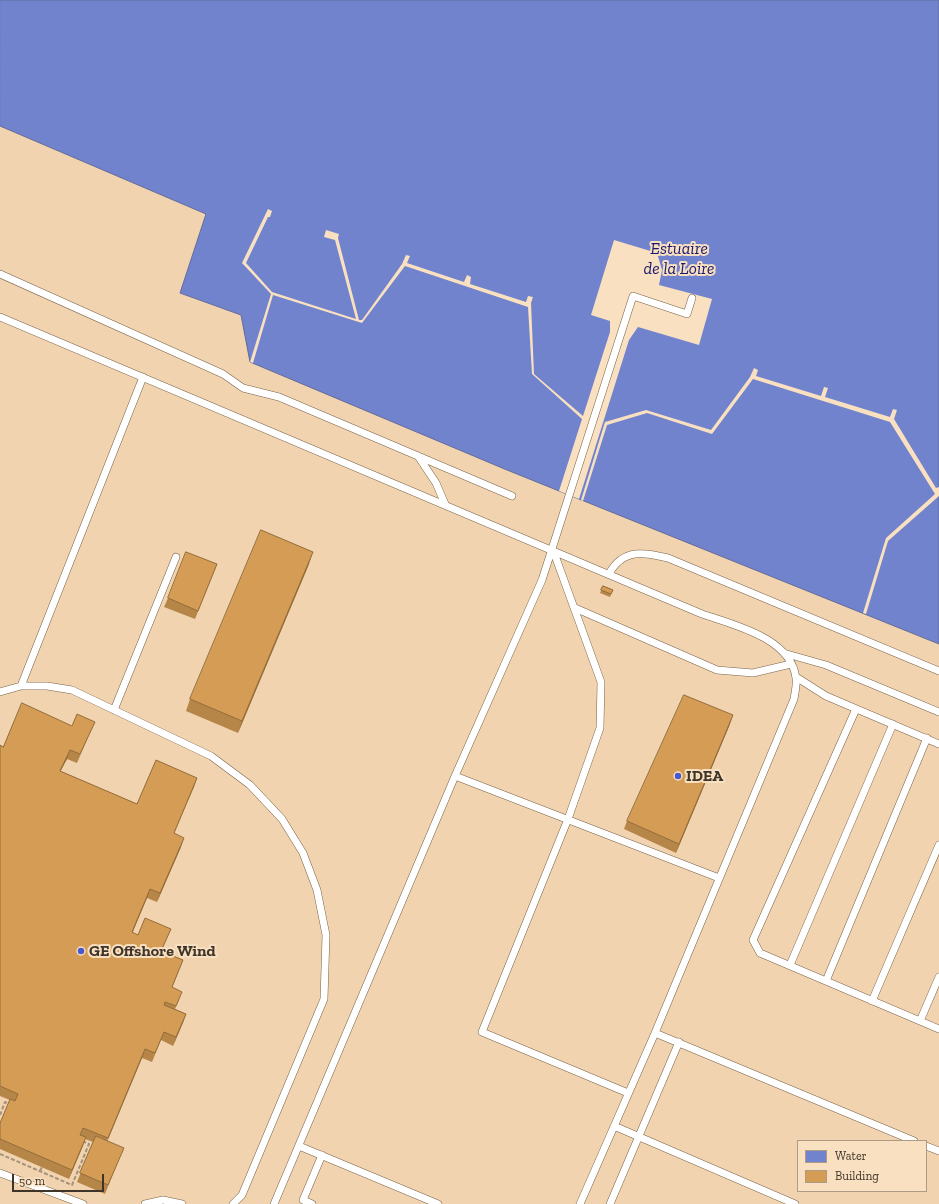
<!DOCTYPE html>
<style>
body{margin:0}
#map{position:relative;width:939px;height:1204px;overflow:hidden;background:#f9e0c1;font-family:"Zilla Slab",serif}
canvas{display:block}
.legend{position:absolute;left:797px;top:1140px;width:130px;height:52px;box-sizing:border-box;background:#f9e0c1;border:1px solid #ae9b84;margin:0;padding:5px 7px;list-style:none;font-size:12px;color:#3e3429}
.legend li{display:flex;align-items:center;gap:8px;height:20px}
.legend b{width:20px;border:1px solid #ae9b84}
.scale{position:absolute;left:12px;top:1174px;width:92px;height:18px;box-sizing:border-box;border:2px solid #3e3429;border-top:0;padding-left:5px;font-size:12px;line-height:14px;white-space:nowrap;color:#3e3429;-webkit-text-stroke:3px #f9e0c1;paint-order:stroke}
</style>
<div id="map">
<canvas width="939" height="1204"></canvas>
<ul class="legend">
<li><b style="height:11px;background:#7183cc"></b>Water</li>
<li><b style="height:11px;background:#d49c54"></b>Building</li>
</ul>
<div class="scale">50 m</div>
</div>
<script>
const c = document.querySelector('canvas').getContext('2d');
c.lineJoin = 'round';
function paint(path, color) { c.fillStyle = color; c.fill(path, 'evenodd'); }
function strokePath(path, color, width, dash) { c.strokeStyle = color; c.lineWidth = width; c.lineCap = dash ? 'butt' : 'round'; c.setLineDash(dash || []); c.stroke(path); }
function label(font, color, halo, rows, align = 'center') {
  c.font = font + ' "Zilla Slab",serif'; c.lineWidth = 4; c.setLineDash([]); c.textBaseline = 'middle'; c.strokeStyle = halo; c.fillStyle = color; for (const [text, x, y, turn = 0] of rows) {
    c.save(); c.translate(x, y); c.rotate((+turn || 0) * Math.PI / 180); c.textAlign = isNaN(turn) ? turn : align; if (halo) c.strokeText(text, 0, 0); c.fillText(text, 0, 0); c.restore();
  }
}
paint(new Path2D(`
 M0,126L206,214L180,293L241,315L507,470L939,644V1204H0ZM798,1141H926V1191H798Z`), '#f1d3af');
const water = new Path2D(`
 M0,0H939V644L507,470L250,362L241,315L180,293L206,214L0,126Z`);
paint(water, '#7183cc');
strokePath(water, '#626b9b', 1);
paint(new Path2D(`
 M268,209L272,211L270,217H268L246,263L272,292L356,319L335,240L324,237L326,230L339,234L338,238L359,320H362L402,264L406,255L410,256L407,263L464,282L467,275L471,277L470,284L526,302L528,296L533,297L531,303L534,374L583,416L610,332V321L591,315L614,240L657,253L662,270L659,285L712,299L699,345L638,327L629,340L579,499L559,491L582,419L532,374L528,307L405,266L362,323L273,295L253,363L250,362L271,294L242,263Z
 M754,368L758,370L756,376L821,396L824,387L828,388L825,397L890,417L893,409L897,410L894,419L936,488L939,487V496L888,541L866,614L863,613L886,538L935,494L890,422L753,379L712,434L647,413L607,425L583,501L581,500L605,422L646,410L711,430L750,377Z`), '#f9e0c1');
const service = new Path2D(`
 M0,274L203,365L223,374L243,388L279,397L512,496
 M0,317L702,614C734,625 791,638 796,678C797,684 795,693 794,699L655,1033L580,1204
 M418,456L436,483L445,504
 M553,550L601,682L600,728L568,819L482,1032L628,1093
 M609,574C623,548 644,552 668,558L939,671
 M575,608L717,670L753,673L791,664
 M787,654L826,665L939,712
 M796,677L826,696L939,744
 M21,686L143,377
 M0,692L21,686H47L72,690L211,756L250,785L282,819L303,853L317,890L326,935L324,999L242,1195L233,1204
 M856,709L753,940L760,953L939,1029
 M114,710L176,557
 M455,776L719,878
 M790,965L893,724
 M826,981L927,738
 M872,1001L939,845
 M920,1021L939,977
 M655,1033L914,1141
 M614,1126L795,1204
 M299,1146L438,1204
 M926,1146L939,1151
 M0,1173L83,1204
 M145,1204L163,1200L182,1204
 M274,1204L455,776L542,580L633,296L687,314L692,298
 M312,1204L303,1200L322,1155
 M610,1204L679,1042`);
strokePath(service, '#796348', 8);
strokePath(new Path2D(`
 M0,1115L5,1102L10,1104
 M0,1154L72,1185L89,1144L82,1141
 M40,1171L42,1167`), '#a3917b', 2, [4, 2]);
strokePath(service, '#fff', 7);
paint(new Path2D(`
 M217,564L195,619L164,607L168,598Z
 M309,564L238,733L186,711L190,699Z
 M603,586L613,590L610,597L600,593Z
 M730,724L676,853L624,829L627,821Z
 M72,726L91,730L77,763L67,759L60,771L137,804L197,778L174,834L181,847L157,902L147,898L132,933L138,935L167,937L162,951L183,960L172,988L179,1000L175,1009L186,1014L173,1046L161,1040L152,1062L142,1058L107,1140L120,1156L105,1194L77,1182L93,1142L85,1139L69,1179L0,1149V1123L10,1100L0,1096V745L3,747Z`), '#b68648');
paint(new Path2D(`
 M313,552L309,564L238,733L242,721Z
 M733,715L730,724L676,853L679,844Z
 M70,750L67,759L56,780L60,771Z
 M197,778L194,787L170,842L174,833Z
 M184,838L181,847L157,902L160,893Z
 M150,889L147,898L129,941L132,932Z
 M186,1014L183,1023L173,1046L176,1037Z
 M145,1049L142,1058L105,1147L108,1138Z
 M86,1137L83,1146L69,1179L72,1170Z`), '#946d3b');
const building = new Path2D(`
 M261,530L313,552L242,721L190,699Z
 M186,552L217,564L198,611L168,598Z
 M603,586L613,590L611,594L601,590Z
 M684,695L733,715L679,844L627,821Z
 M22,703L72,726L77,714L95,722L80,754L70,750L60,771L137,804L156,760L197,778L174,833L184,838L160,893L150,889L132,932L138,935L145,918L171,929L161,951L183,960L172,987L182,992L176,1006L165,1002L164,1005L186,1014L176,1037L164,1032L155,1053L145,1049L108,1138L83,1128L80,1135L86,1137L72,1170L0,1139V1123L10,1099L15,1101L18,1094L0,1086V745L3,747Z
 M96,1136L124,1148L108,1185L80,1173Z`);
paint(building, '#d49c54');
strokePath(building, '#946d3b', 1);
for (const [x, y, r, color] of [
 [678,776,4,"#4859cd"],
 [81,951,4,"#4859cd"]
]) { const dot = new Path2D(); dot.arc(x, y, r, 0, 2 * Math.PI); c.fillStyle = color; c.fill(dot); strokePath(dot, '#f9e0c1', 1.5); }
label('bold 16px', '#3e3429', '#f9e0c1', [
 ["IDEA",686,776],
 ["GE Offshore Wind",89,951]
], 'left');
label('italic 17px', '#181a6f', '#f9e0c1', [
 ["Estuaire",679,249],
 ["de la Loire",679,269]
]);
</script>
